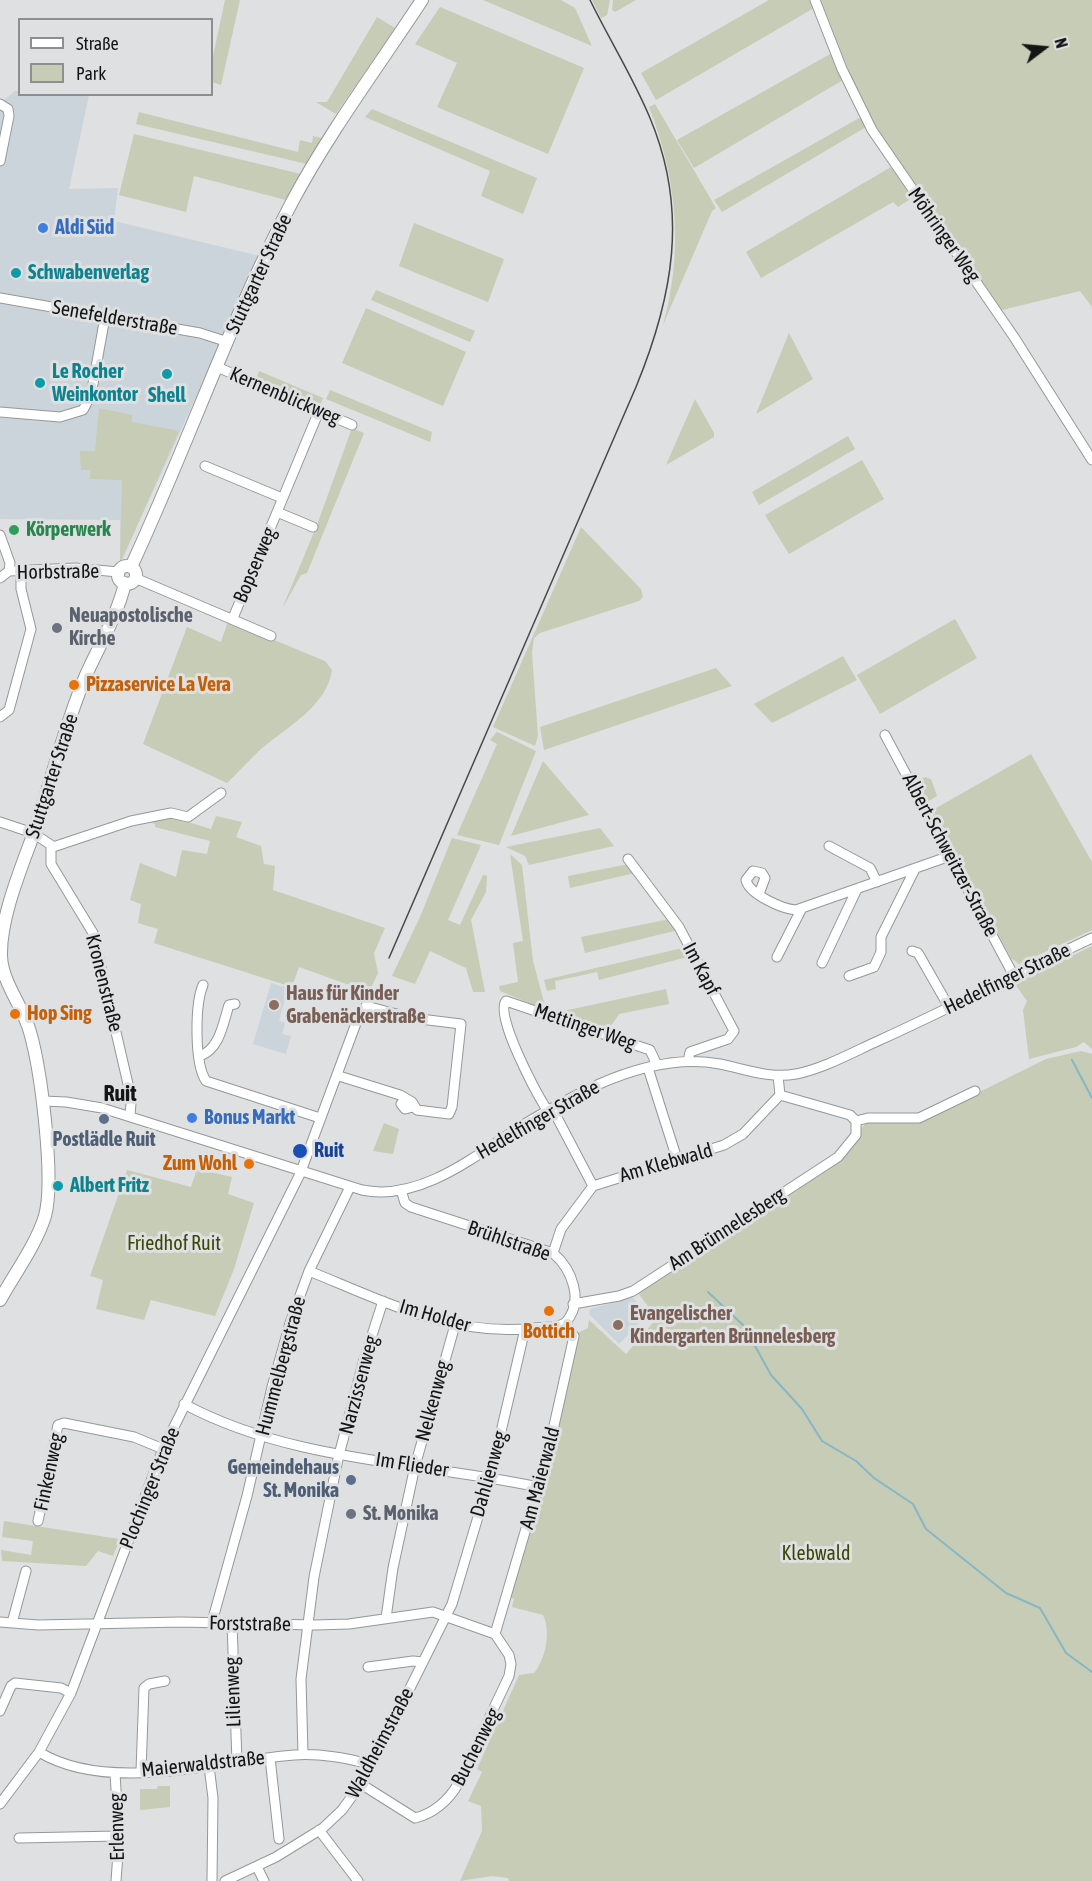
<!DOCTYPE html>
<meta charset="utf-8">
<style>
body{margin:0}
#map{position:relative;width:1092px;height:1881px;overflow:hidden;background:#dee0e1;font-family:"Asap Condensed",sans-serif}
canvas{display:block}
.legend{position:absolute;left:18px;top:18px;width:195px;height:78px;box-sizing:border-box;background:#dee0e1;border:2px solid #8d8e8f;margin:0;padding:8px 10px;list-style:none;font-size:18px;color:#131414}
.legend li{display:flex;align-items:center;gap:12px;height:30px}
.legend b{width:30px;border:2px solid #8d8e8f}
.north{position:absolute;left:1014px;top:18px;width:60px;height:60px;-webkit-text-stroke:4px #dee0e1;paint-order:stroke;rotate:74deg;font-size:16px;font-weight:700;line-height:24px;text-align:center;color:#131414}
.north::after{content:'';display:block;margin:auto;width:21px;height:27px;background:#131414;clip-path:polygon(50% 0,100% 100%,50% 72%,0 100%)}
</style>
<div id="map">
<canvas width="1092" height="1881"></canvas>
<ul class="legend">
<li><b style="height:8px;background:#fff"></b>Straße</li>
<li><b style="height:16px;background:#c6ccb5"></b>Park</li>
</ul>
<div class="north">N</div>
</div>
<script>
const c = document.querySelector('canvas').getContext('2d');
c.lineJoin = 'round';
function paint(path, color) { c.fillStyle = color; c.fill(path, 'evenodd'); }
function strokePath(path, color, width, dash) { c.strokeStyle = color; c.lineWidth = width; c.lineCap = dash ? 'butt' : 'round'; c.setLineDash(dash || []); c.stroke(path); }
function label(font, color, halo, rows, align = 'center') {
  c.font = font + ' "Asap Condensed",sans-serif'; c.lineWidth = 6; c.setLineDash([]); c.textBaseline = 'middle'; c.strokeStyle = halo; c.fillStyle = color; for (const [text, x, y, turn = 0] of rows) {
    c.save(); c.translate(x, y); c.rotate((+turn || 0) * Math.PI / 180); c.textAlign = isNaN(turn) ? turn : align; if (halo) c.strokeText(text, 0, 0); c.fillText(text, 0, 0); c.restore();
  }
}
paint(new Path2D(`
 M15,91H19L20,94L89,95L69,189L118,188L114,221L260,256L120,564V520L0,519V103Z
 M271,983L288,988L279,1021L285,1023L282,1034L291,1036L286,1054L253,1044Z
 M632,1297L648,1314L619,1344L589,1314L590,1309Z`), '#cbd4da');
paint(new Path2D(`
 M225,0H240L221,85L212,82V61Z
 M483,0H561L575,8L592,46Z
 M592,0H610L607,15L601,18Z
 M613,0H636L615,12L612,10Z
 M769,0H812L814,8L656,100L641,73Z
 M821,0H1092V307L1080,291L1002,310L879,132L851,77Z
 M440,7L584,68L548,154L437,107L457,63L415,44Z
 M377,17L395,28L336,114L316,102H327Z
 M832,53L843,80L694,168L677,140Z
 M655,104L716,208L712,211L663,325C684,250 677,178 649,107Z
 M372,109L537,178L523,214L481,196L490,171L365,117Z
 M139,112L298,152L300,140L312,143L313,136L322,138L307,164L136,124Z
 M861,117L866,127L722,212L714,200Z
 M134,134L301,174L286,200L194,176L186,212L119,195Z
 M891,167L912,198L898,207L893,202L761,278L746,252Z
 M414,223L504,259L488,302L399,266Z
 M376,290L475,331L470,342L371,300Z
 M366,308L466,352L443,406L342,363Z
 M789,333L813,379L756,414Z
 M259,371L323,398L319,408L256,380Z
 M330,390L432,432L430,442L326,399Z
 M695,399L714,433V437L666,465Z
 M99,408L132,415V422L179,431L120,564L122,480L90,479V470H81L80,451H95Z
 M352,428L364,433L307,573L301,575L282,609L317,525Z
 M848,436L855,449L759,505L752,492Z
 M862,460L884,499L789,554L765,515Z
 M581,527L641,589L643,597L639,601L540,633L534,638L532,653L538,736L535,746L493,727Z
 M955,619L977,658L880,714L857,675Z
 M228,621L325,661L332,670C327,706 287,727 261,749C249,760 239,772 227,783L143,744L187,627L221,642Z
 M843,656L857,680L772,723L754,704Z
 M716,668L732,686L544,750L540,727Z
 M497,732L536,751L499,845L457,835L497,744L490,740Z
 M1031,754L1092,862V930L1019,964L1011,958L931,811Z
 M543,761L589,815L511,836Z
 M925,777L931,779L937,796L927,802L916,782Z
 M216,816L242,822L236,837L261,846L264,864L275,866L273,890L385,928L374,953L378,973L369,992L299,967L292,987L154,943L158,929L138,923L141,904L130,900L140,863L176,877L182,850L207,854L210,841L155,827V824L148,821L172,817L211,829Z
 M600,828L614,846L529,865L525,856L506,847Z
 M452,838L481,845L448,920L460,925L483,875L487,876L486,892L471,920L485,992H473L466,968L430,951L415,984L392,976L420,917Z
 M510,854L522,865L533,961L546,1010L500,991L499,986L518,982L513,943L523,941Z
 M629,864L635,873L570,888L568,876Z
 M670,919L678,930L585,953L581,937Z
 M1092,946V1049L1084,1042L1076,1047L1029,1059L1023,1010L1027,1001L1015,984Z
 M687,947L691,956L599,980L597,972L555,981L556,989L547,991L544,980Z
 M666,989L669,1004L619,1014L608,1030L554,1013Z
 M1081,1051L1092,1054V1881H509L508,1878L492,1876L460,1881L482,1831L481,1806L468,1801L482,1772L477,1769L519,1675L534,1673C546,1659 551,1631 543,1615L512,1607L514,1599L508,1596L576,1334L588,1328L589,1320L626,1354L657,1318L638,1293L840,1159L867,1121L939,1112L1046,1059Z
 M384,1123L399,1129L393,1154L373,1151Z
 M197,1169L232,1177L228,1194L254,1203L234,1269L215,1316L151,1300L144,1320L96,1309L103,1280L90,1276L127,1170L191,1187Z
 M4,1521L106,1537L120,1539L113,1556L98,1551L86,1566L2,1561L1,1550L31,1555L33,1541L2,1537Z
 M158,1786H170V1807L140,1810V1789H157Z`), '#c6ccb5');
strokePath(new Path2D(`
 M1072,1060L1092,1098
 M708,1292L744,1326L771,1375L802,1409L822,1441L856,1461L874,1478L913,1504L926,1529L1006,1593L1040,1608L1066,1653L1092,1672`), '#87b6c4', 2);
const minor = new Path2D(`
 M815,0L842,69L872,130L1014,337L1092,460
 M0,104L8,109L9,116L0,161
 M0,298L200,333L228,342
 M217,367L352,425
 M0,412L60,417L83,410L91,395L105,317
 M205,466L282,498
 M277,512L313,527
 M0,535L10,563L9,571
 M0,578L9,571L76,568L118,572
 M135,578L271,636
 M233,618L319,411
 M0,717L9,710L31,629L21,589V573
 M885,735L1014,976
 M0,822L33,833L51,845V864L93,933L128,1084L131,1103L130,1116
 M829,846L870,868L877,882
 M53,847L131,821L171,813L188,817L221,793
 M628,859L679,927L734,1031L728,1039L690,1052L688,1061
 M759,894L765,878L762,873L753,871L746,880C749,894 782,909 796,910L950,856
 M912,951L918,953L949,1007
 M777,957L802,908
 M822,963L857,889
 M849,976L874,967L881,952V937L915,869
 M203,985C195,1004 194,1063 206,1081L320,1118
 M200,1056C220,1049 223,1023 229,1005L235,1004
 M648,1068L677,1159
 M780,1095L850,1115L856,1121
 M405,1099L401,1104L405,1109L413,1107
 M43,1101L66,1102L102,1108L362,1190C420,1202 475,1156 521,1126C546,1111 571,1097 597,1085C635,1068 678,1056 720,1064C745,1069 770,1079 796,1074C825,1068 853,1052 880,1040C951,1008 1021,971 1092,938
 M552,1108L593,1186
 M547,1110C537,1094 494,1015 506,1001L650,1050L657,1065
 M856,1121L868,1118H919L975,1091
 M401,1190L405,1203L411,1207L553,1253C572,1269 585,1302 565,1323
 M553,1253L561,1229L593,1186L724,1145L743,1134L780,1095L778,1076
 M309,1271C381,1300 454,1338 534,1328C544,1327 556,1328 565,1323
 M573,1304L619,1296L633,1291L838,1157L856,1135V1121
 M184,1404C292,1462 421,1462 538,1487
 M38,1521L58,1425L64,1423L134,1437L163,1449
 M386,1618L393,1568L415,1466L455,1325
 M0,1622L38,1625L181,1622L315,1625L349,1624L433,1612L495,1634L509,1655L511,1664L509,1676L458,1784C449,1800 433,1814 415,1818L361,1784
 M212,1622L247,1496L272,1387L290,1323L309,1271L350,1187
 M12,1623L26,1571
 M232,1623L237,1762
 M495,1634L547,1457L574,1336L565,1323
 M368,1667L413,1661L423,1662
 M0,1711L11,1686L15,1683L61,1688L71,1693
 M39,1752C108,1794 217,1761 294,1755C318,1753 349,1758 371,1765
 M303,1754L301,1679L314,1577L338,1459L363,1363L383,1301
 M270,1758L279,1839
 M209,1766L213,1798L212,1881
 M141,1771L144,1688L149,1684L165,1681
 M115,1773L119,1840L116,1881
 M0,1804L39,1752L71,1693L163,1449L300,1174L358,1018L366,1006L412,1018L461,1024L452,1107L449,1114L417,1110L412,1102L400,1095L339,1076
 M319,1830L358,1881
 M19,1838L118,1836
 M257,1867L264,1881
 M225,1881L276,1857L323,1828L342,1810L364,1780L452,1604L492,1470L525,1329`);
const major = new Path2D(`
 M118 575a9 9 0 1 1 18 0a9 9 0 1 1-18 0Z
 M131,567C187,447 230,320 292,202C330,131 378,67 422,0
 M0,1300C15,1273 36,1245 45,1216C55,1179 41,1070 30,1032C23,1006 2,983 1,956C0,917 22,866 35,830C52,778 65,725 86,675C99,646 118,614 125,583`);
strokePath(minor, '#959798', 11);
strokePath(major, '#959798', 14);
strokePath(minor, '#fff', 9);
strokePath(major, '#fff', 12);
strokePath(new Path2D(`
 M389,958L636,387C673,297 689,211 650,118C633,77 609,39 590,0`), '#474848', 1.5);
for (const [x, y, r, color] of [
 [43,228,6,"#3f7fe0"],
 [16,273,6,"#0f9aa8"],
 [167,374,6,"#0f9aa8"],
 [40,383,6,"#0f9aa8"],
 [14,530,6,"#2e9e5b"],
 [57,628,6,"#6b7280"],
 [74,685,6,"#e8710a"],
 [274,1005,6,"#8d6e63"],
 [15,1014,6,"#e8710a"],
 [192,1118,6,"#3f7fe0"],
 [104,1119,6,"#5c6f8a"],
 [300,1151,8,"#1a4fb4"],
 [249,1164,6,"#e8710a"],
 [58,1186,6,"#0f9aa8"],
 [549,1311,6,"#e8710a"],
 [618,1325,6,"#8d6e63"],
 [351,1480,6,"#5c6f8a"],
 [351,1514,6,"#6b7280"]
]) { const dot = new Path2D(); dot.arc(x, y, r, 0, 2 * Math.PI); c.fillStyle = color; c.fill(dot); strokePath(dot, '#dee0e1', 2); }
label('bold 20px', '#366cbe', '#dee0e1', [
 ["Aldi Süd",55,228],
 ["Bonus Markt",204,1118]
], 'left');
label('20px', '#131414', '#dee0e1', [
 ["Möhringer Weg",944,235,55],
 ["Stuttgarter Straße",259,274,-65],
 ["Senefelderstraße",115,318,10],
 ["Kernenblickweg",285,396,23],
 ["Bopserweg",255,565,-67],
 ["Horbstraße",58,572,-1],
 ["Stuttgarter Straße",52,776,-72],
 ["Albert-Schweitzer-Straße",950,855,62],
 ["Im Kapf",701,969,62],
 ["Hedelfinger Straße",1007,979,-26],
 ["Kronenstraße",104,983,76],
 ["Mettinger Weg",585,1027,19],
 ["Hedelfinger Straße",538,1120,-30],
 ["Am Klebwald",666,1163,-16],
 ["Am Brünnelesberg",727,1229,-33],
 ["Brühlstraße",509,1241,19],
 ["Im Holder",435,1316,16],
 ["Hummelbergstraße",281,1366,-75],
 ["Narzissenweg",359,1385,-75],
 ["Nelkenweg",433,1401,-75],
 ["Im Flieder",412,1465,9],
 ["Finkenweg",49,1472,-78],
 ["Dahlienweg",489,1474,-74],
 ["Am Maierwald",540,1478,-75],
 ["Plochinger Straße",150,1488,-68],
 ["Forststraße",250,1624,1],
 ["Lilienweg",233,1692,-92],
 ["Waldheimstraße",380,1743,-62],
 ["Buchenweg",476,1747,-63],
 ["Maierwaldstraße",203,1764,-6],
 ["Erlenweg",117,1827,-91]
]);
label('bold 20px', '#0d838f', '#dee0e1', [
 ["Schwabenverlag",28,273],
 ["Le Rocher",52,372],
 ["Weinkontor",52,395],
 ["Shell",167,396,"center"],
 ["Albert Fritz",70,1186]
], 'left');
label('bold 20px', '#27864d', '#dee0e1', [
 ["Körperwerk",26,530]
], 'left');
label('bold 20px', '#5b616d', '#dee0e1', [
 ["Neuapostolische",69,616],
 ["Kirche",69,639],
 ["St. Monika",363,1514]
], 'left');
label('bold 20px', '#c56008', '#dee0e1', [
 ["Pizzaservice La Vera",86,685],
 ["Hop Sing",27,1014],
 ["Zum Wohl",237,1164,"right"],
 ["Bottich",549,1332,"center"]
], 'left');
label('bold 20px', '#785e54', '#dee0e1', [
 ["Haus für Kinder",286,994],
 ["Grabenäckerstraße",286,1017],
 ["Evangelischer",630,1314],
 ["Kindergarten Brünnelesberg",630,1337]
], 'left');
label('bold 20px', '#4e5e75', '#dee0e1', [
 ["Postlädle Ruit",104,1140],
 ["Gemeindehaus",339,1468,"right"],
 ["St. Monika",339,1491,"right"]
]);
label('bold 20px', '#164399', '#dee0e1', [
 ["Ruit",314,1151]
], 'left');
label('20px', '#3c4707', '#dee0e1', [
 ["Friedhof Ruit",174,1244],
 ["Klebwald",816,1554]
]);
label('bold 22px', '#131414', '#dee0e1', [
 ["Ruit",120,1094]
]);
</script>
